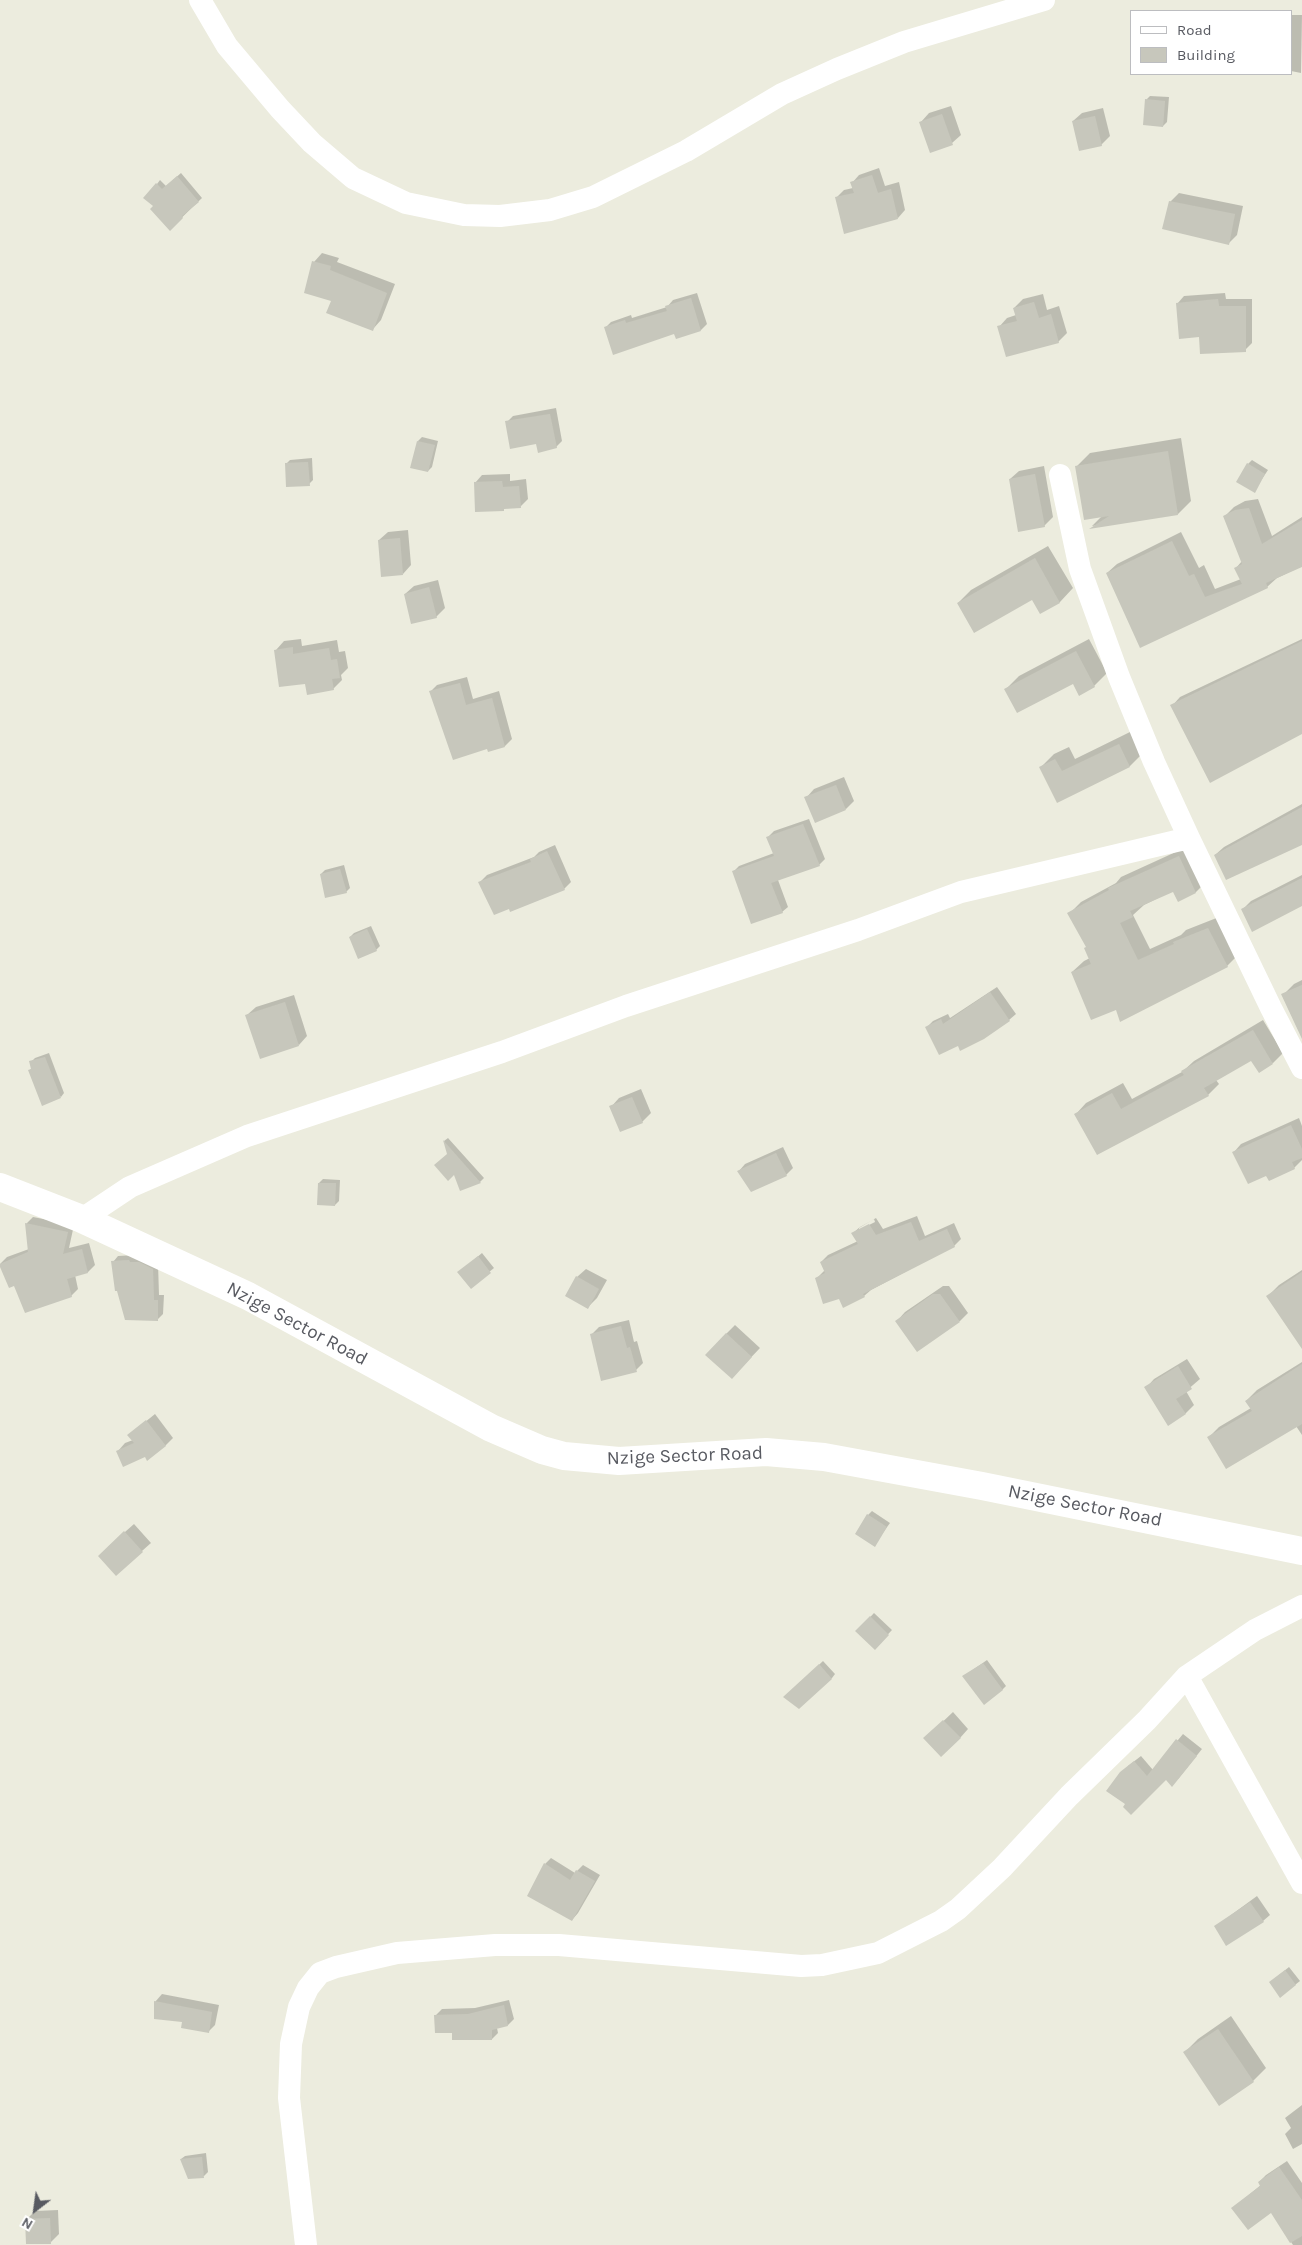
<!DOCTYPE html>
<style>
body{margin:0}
#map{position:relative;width:1302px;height:2245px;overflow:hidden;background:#ececde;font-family:Karla,sans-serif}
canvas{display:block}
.legend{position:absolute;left:1130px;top:10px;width:162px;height:65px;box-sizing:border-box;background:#fff;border:1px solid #bcbdc0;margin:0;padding:6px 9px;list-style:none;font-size:15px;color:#585a61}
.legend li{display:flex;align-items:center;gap:10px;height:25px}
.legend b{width:25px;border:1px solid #bcbdc0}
.north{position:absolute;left:10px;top:2185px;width:50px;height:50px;-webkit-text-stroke:4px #fff;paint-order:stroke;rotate:210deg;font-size:14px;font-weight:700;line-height:20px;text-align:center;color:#585a61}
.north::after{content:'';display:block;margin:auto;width:18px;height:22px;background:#585a61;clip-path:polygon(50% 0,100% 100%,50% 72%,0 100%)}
</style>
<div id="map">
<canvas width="1302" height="2245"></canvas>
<ul class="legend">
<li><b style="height:6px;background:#fff"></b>Road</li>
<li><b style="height:14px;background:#c7c7bc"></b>Building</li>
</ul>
<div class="north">N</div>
</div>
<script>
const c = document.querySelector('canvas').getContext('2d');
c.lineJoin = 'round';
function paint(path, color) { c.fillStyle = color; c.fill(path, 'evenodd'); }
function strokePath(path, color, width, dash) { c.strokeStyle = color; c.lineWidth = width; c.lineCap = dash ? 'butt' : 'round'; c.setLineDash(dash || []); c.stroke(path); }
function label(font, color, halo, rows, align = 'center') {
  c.font = font + ' Karla,sans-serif'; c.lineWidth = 4; c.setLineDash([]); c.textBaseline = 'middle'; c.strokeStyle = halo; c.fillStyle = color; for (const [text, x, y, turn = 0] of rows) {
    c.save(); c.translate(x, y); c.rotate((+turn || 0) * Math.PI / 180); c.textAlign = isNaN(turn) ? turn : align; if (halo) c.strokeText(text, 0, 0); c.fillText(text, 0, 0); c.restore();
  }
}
paint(new Path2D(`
 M1291,15H1302L1301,73L1291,71Z
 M1150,96L1169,97L1167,122L1163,126L1146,100Z
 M951,106L961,135L952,143L921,122L929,113Z
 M1103,108L1110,136L1101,145L1073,121L1082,113Z
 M879,168L885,186L899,182L905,210L898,218L836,198L844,190L853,188L852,183L859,175Z
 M181,173L202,198L170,229L157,184L160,180L166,186Z
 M1179,193L1243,206L1237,235L1229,243L1170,202Z
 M322,253L339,258L337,262L395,284L381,320L373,329L332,300L314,262Z
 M697,293L707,324L701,330L605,328L611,322L631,315L632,318L667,307L673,300Z
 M1225,293L1226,299H1252V343L1245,350L1200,336L1177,304L1184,296Z
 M1043,294L1047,310L1059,306L1067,333L1058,342L999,327L1007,318L1016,315L1014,308L1023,299Z
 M556,408L562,441L556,447L507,422L513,416Z
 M422,437L438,441L432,467L428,471L418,441Z
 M1181,438L1191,501L1178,514L1092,526L1102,516L1077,466L1090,453Z
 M312,458L313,480L309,484L286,464L290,460Z
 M1252,460L1268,470L1254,491L1248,464Z
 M1044,466L1053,517L1044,526L1010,479L1019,471Z
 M510,474V481L526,479L528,499L520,507L505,508L503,510L475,483L482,475Z
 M1258,499L1272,536L1302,517V566L1277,578L1267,587L1141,646L1107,573L1117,564L1181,532L1199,568L1204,565L1215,589L1241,579L1236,568L1242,561L1225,516L1234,507L1245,501Z
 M408,530L411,565L403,574L379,540L388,532Z
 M1048,546L1073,588L1060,602L1041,612L1032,598L958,603L971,590Z
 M438,580L445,608L436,617L405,594L414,586Z
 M301,639L302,646L337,640L339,652L345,651L348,668L341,675L342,680L333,689L306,683L276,650L284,641Z
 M1089,639L1107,673L1094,686L1073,683L1006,689L1019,676Z
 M1302,639V734L1172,706L1180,697Z
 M467,677L473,699L499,691L512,739L505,746L487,747L430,692L437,685Z
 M1132,731L1143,753L1130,766L1057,801L1041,767L1054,754L1069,747L1075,759Z
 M844,777L854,801L846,809L806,798L814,789Z
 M1302,804V843L1215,855L1224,847Z
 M809,819L825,859L819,865L778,880L788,907L782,912L734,871L739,866L774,853L768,837L774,831Z
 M555,845L571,882L564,889L509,908L480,882L487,875L534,857L539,852Z
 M1191,845L1207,881L1196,892L1179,900L1174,890L1144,905L1133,915L1150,949L1181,935L1186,930L1219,917L1239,954L1227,966L1117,1008L1072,972L1084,961L1090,958L1087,947L1069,914L1081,902L1116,883L1121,877Z
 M344,865L350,888L346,892L321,874L325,870Z
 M1302,875V905L1243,909L1251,901Z
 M371,926L380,946L376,950L350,937L354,933Z
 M1302,980V1011L1283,995L1294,984Z
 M997,987L1016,1014L1009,1020L958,1045L927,1027L933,1021L948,1014L950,1018Z
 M294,995L307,1036L299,1045L247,1015L256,1007Z
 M1263,1020L1283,1053L1273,1063L1252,1059L1216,1080L1219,1084L1208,1095L1098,1153L1076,1114L1086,1103L1123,1083L1132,1099L1182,1072L1194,1061Z
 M49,1053L64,1093L61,1097L30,1070L32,1068L31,1062L35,1058Z
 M641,1089L651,1113L642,1122L611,1107L619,1098Z
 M1299,1118L1302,1126V1160L1294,1168L1267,1174L1234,1152L1241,1144Z
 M448,1138L484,1178L480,1182L461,1189L444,1141Z
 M783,1147L793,1168L786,1175L739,1171L745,1164Z
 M323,1179L340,1180L339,1201L335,1205L319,1183Z
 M917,1216L925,1236L954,1223L961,1239L954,1246L871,1290L864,1296L840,1297L817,1278L825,1270L821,1262L828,1255L858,1241L853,1233L860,1227L876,1218L883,1229ZM874,1219L875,1222L859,1230V1228Z
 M33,1217L74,1225L69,1248L89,1243L95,1265L88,1272L75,1275L78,1289L71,1296L14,1285L0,1264L7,1257L29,1249L26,1224Z
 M482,1253L494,1268L471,1287L463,1269Z
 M135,1255L158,1263L159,1295H164L163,1314L157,1320L113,1262L118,1256Z
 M586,1269L607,1280L597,1298L588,1307L577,1277Z
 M1302,1270V1347L1268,1296L1279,1285Z
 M943,1286H949L968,1313L960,1321H897L905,1312Z
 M629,1320L634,1342L637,1341L643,1363L636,1370L592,1334L599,1327Z
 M735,1325L760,1348L741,1368L726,1334Z
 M1187,1359L1200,1379L1186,1391L1194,1405L1186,1413L1169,1424L1146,1388L1154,1379Z
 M1302,1362V1435L1296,1426L1209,1437L1219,1427L1251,1408L1246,1401L1257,1390Z
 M155,1414L173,1438L165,1446L145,1456L118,1451L125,1443L133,1440L129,1435Z
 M872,1511L890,1523L874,1545L868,1515Z
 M134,1524L151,1543L116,1574L108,1547Z
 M874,1613L892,1630L875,1648L857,1631Z
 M987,1660L1006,1686L1002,1690L964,1676Z
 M823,1661L835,1674L832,1678L799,1707L785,1697Z
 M953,1712L968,1729L960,1738L934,1730Z
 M1183,1734L1202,1749L1178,1779H1166L1126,1804L1128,1766L1141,1756L1153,1770Z
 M551,1858L575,1873L583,1865L600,1875L578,1913L572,1920L545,1864Z
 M1257,1896L1270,1915L1263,1921L1216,1926Z
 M1289,1967L1300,1981L1281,1996L1274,1979Z
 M162,1994L219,2005L215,2025L208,2032L183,2021L155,2002Z
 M509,2000L514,2019L508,2025L497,2028L498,2033L492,2039L453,2031L436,2015L442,2009L475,2008Z
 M1231,2016L1266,2068L1253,2081L1220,2104L1185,2052L1198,2039Z
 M1302,2105V2144L1293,2149L1285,2134L1291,2128L1285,2118Z
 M206,2153L208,2172L204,2176L189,2178L181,2159L185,2156Z
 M1287,2161L1302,2183V2245H1293L1271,2211L1240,2202L1261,2185L1259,2182L1266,2175Z
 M58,2210L59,2234L51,2242L27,2219L35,2211Z`), '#0003');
paint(new Path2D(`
 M1145,99L1165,101L1163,127L1143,125Z
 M942,114L953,145L930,153L919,122Z
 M1095,116L1102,146L1079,151L1072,121Z
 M872,175L878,193L891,189L898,219L844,234L835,197L854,193L850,182Z
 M177,176L199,202L182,216L183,218L170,231L150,209L153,206L143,198L156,183L162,189Z
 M1169,201L1235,214L1229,245L1162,229Z
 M312,261L331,266L330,270L387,293L373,331L326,313L331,301L304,293Z
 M691,298L701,331L676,339L674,334L613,355L604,327L625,320L626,323L667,311L665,306Z
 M1218,299L1219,306H1246V352L1200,354L1199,337L1179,339L1176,303Z
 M1034,302L1039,318L1051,314L1059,343L1006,357L997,326L1017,321L1013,308Z
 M550,414L557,448L538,453L536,444L510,449L505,421Z
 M417,441L435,445L428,472L410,468Z
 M1168,451L1178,515L1089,529L1109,516L1084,520L1075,466Z
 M308,462L310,486L286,487L285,463Z
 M1247,463L1265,474L1255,493L1236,482Z
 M1035,474L1045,527L1018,532L1009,479Z
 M502,481L503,487L519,486L521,508L504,509V511L475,512L474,482Z
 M1249,508L1262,544L1302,520V567L1266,583L1268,588L1140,648L1106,573L1172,541L1189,576L1194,574L1205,597L1242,584L1234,568L1242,564L1223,516L1235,510Z
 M400,538L403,575L381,577L378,540Z
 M1035,558L1060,603L1040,614L1032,600L974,633L957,603Z
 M429,587L437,618L411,624L404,594Z
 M1302,641V734L1210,783L1170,705Z
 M293,647V654L329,648L331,660L337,659L340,678L332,679L334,690L307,695L305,684L279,687L274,650Z
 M1076,651L1095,687L1079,696L1073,684L1017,713L1004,689Z
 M460,683L466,705L492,698L505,747L488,752L487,749L453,760L429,691Z
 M1119,744L1130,767L1057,803L1039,767L1055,759L1062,771Z
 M836,785L846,810L815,823L804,797Z
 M1302,807V845L1226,880L1214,855Z
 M803,824L820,866L771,883L783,913L751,924L732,871L774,856L766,837Z
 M547,851L565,890L510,912L509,909L494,915L478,882L531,862L530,859Z
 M1179,856L1196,893L1178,902L1173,892L1130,911L1133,917L1120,923L1138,960L1174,944L1173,942L1208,928L1228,967L1120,1022L1116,1010L1091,1020L1071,972L1091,964L1084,948L1086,947L1067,913L1109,890L1108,888Z
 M340,869L347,893L325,898L320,874Z
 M1302,878V906L1252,932L1241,909Z
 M367,929L377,951L358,959L349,937Z
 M1302,985V1039L1281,994Z
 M990,992L1010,1021L984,1039L960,1051L958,1046L939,1055L925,1027L941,1019L943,1024Z
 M285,1002L299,1046L260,1059L245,1015Z
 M1253,1030L1273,1064L1259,1073L1251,1061L1204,1088L1209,1096L1097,1155L1074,1114L1112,1093L1121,1109L1184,1075L1181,1071Z
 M45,1057L61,1098L42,1106L28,1070L31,1069L29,1061Z
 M632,1097L643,1123L620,1132L609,1106Z
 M1291,1125L1302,1149V1158L1292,1162L1295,1169L1269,1181L1266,1176L1248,1184L1232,1152Z
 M443,1140L465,1165L481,1183L460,1191L454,1175L448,1181L434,1165L447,1154Z
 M776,1153L787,1176L751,1192L737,1171Z
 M318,1183H336L335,1206L317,1205Z
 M911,1222L919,1241L947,1229L955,1247L863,1294L865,1297L843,1308L839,1299L823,1304L815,1278L825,1273L820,1262L858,1244L851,1233L869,1224L876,1235Z
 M25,1223L68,1232L63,1254L82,1249L88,1273L67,1279L72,1297L25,1313L14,1286L9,1288L0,1267V1264L28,1252Z
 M478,1256L491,1273L471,1289L457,1272Z
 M129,1260L130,1262H139L153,1269L154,1300H158V1321L125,1320L117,1291H115L111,1261Z
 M1302,1272V1349L1266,1296Z
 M576,1276L599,1289L588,1309L565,1296Z
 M933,1294H940L960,1322L917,1352L895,1321Z
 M621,1326L627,1348L630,1347L637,1372L601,1381L590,1334Z
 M726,1333L752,1357L732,1379L705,1355Z
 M1302,1364V1424L1226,1469L1207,1437L1252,1411L1245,1401Z
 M1178,1366L1192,1389L1176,1399L1186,1414L1168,1426L1144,1387Z
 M146,1420L166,1446L147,1461L145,1457L123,1467L116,1451L134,1443L127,1435Z
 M867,1514L887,1527L875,1547L855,1534Z
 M124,1531L143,1552L116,1576L98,1556Z
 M870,1616L889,1635L875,1650L855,1631Z
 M983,1663L1003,1690L984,1705L962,1676Z
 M819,1664L832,1679L799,1709L783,1697Z
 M943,1720L961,1738L941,1757L923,1738Z
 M1176,1739L1197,1756L1172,1787L1166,1780L1131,1815L1123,1807L1125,1804L1106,1791L1120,1772L1134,1761L1147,1776Z
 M544,1863L570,1880L576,1870L595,1881L572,1921L527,1896Z
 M1250,1902L1264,1922L1226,1946L1214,1926Z
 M1285,1970L1296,1985L1280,1998L1269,1982Z
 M154,2001L212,2012L209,2033L181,2028L182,2022L154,2019Z
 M504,2005L508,2026L492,2030V2040H452V2033H435L434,2015L468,2014Z
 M1218,2029L1254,2082L1219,2106L1183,2052Z
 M202,2157L204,2178L188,2179L180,2159Z
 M1279,2167L1302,2200V2236L1290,2243L1271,2213L1248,2230L1231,2208L1260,2186L1258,2182Z
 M50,2218L51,2244H26L25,2219Z`), '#c7c7bc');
strokePath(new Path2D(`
 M200,0L227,46L280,109L312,143L353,178L406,203L464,215L500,216L550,210L593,197L686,151L782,94L837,69L904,42L1044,0
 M1060,475L1080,569L1119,677L1154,762L1189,838L1271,1008L1302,1068
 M82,1219L130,1187L247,1136L502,1052L626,1006L858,930L961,892L1189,838
 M1187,1676L1302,1883
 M306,2245L289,2098L291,2044L299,2007L308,1988L320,1973L336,1967L397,1953L495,1945H559L801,1966L822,1965L878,1953L941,1921L958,1909L1002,1868L1069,1796L1147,1720L1187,1676L1255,1630L1302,1606`), '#fff', 22);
strokePath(new Path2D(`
 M0,1187L82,1219L248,1296L491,1428L542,1450L564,1456L619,1461L766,1452L824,1457L982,1486L1302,1551`), '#fff', 28);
label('19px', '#585a61', '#fff', [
 ["Nzige Sector Road",297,1324,28],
 ["Nzige Sector Road",685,1456,-2],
 ["Nzige Sector Road",1085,1506,11]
]);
</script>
